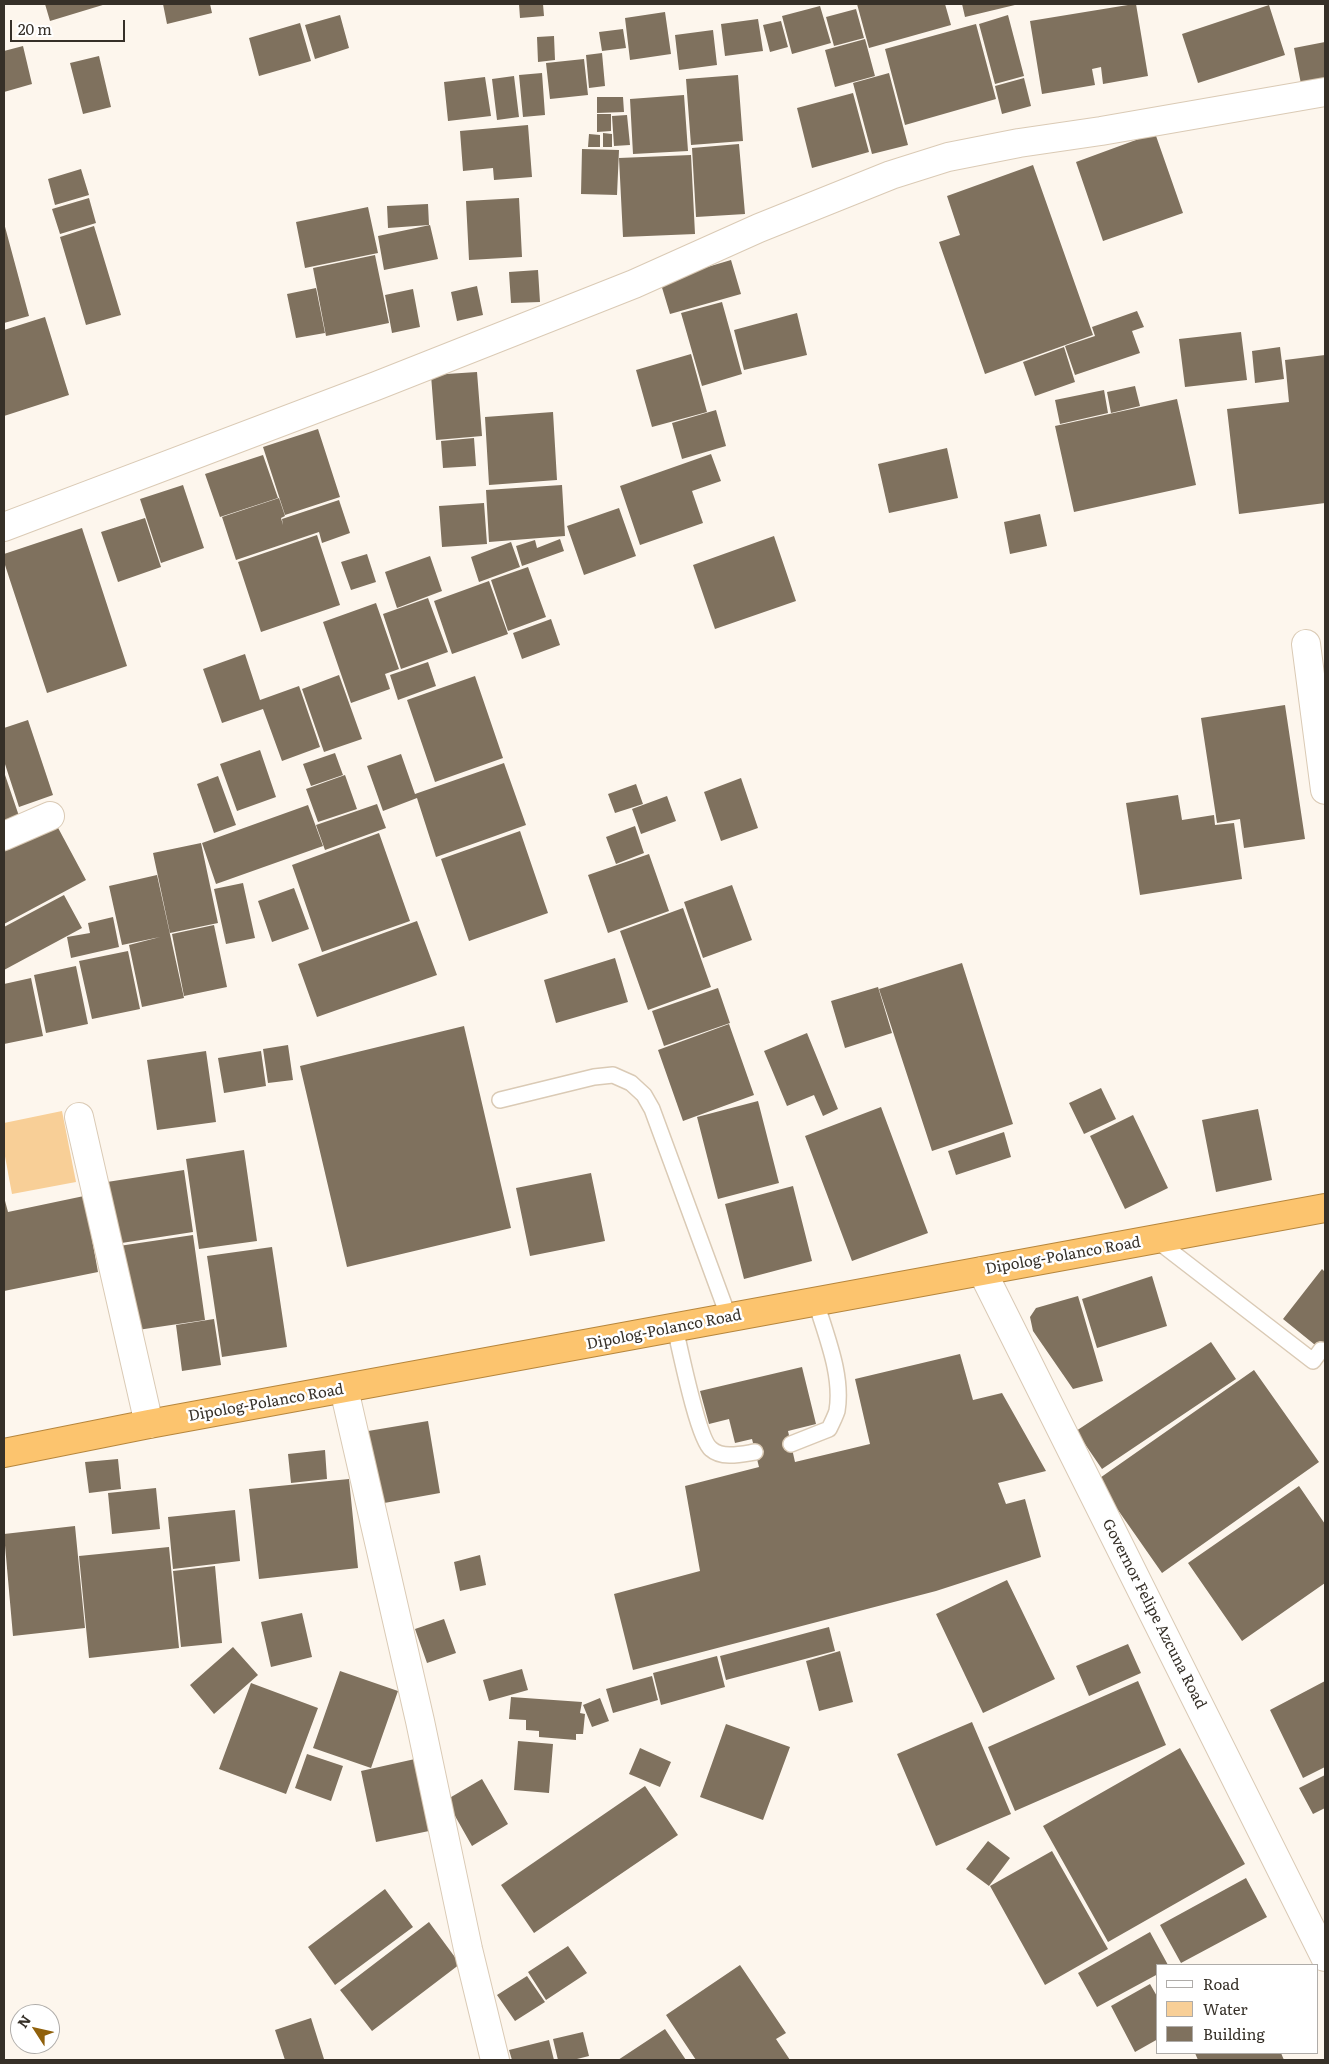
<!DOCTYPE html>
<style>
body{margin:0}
#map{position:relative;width:1329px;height:2064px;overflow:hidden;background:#fdf6ed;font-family:Literata,serif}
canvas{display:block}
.frame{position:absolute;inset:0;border:5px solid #363028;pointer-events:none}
.legend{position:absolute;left:1156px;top:1964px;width:162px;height:90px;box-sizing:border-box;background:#fff;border:1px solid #afaca9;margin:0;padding:6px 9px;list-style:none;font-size:15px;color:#363028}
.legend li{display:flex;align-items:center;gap:10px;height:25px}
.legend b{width:25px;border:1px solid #afaca9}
.north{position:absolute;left:10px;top:2004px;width:50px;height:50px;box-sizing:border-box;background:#fff;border:1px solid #afaca9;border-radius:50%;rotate:305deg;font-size:14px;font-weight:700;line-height:20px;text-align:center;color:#363028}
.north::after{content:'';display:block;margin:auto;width:18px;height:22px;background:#90610c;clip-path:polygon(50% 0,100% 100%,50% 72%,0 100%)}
.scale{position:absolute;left:10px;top:20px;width:115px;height:22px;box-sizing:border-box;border:2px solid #363028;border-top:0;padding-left:6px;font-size:15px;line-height:18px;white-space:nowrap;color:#363028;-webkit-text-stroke:4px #fff;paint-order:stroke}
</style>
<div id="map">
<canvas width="1329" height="2064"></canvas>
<div class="frame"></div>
<ul class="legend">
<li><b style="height:6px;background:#fff"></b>Road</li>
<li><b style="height:14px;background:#f8cf97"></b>Water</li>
<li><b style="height:14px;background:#7f715e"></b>Building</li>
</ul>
<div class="north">N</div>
<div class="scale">20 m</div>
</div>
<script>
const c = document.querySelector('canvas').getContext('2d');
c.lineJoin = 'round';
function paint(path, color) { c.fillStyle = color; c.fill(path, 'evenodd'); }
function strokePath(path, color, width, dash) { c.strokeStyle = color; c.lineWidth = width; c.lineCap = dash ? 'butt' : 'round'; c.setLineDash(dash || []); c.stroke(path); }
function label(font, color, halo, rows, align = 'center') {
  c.font = font + ' Literata,serif'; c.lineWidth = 5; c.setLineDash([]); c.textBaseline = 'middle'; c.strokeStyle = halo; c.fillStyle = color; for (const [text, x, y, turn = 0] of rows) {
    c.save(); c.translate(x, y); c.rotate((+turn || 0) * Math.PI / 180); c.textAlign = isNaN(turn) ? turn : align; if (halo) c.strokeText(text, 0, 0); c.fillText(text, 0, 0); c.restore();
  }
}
paint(new Path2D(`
 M62,1111L76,1182L12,1194L4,1151V1123Z`), '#f8cf97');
paint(new Path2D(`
 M45,4H106L50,21Z
 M163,4H210L212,13L167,24Z
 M519,4H543L544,16L520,18Z
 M857,4H945L951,25L869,48Z
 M962,4H1019L965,17Z
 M1134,4H1136L1148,76L1103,84L1101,67L1092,69L1095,85L1042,94L1030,21Z
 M1269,5L1285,55L1198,83L1182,34Z
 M820,6L831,43L792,54L782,16Z
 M856,9L864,38L834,46L826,17Z
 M665,12L671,54L630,60L625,18Z
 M340,15L349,48L315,59L305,25Z
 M1008,15L1024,76L995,84L979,24Z
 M758,19L763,51L725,56L721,24Z
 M781,21L788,47L770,52L763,25Z
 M300,23L311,61L259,76L249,38Z
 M976,24L996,99L905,125L885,49Z
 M623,29L626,48L602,51L599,32Z
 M713,30L717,65L679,70L675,35Z
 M554,36L555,60L538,62L537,37Z
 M865,39L875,76L835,87L825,50Z
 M1325,42V79L1301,84L1294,48Z
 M23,46L32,84L4,92V51Z
 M602,53L605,86L589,88L586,55Z
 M99,56L111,107L83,114L70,63Z
 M584,59L588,95L550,99L546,63Z
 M542,73L545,115L523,117L519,75Z
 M889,73L908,145L872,154L853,83Z
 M738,75L743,141L691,145L686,79Z
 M514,76L519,117L497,120L492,79Z
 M485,77L491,116L448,121L444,82Z
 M1024,78L1031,106L1002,114L995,86Z
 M853,93L869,152L812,168L797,108Z
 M684,95L688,151L633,154L630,99Z
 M597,97H623L624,112L597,113Z
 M597,114H611V131L597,132Z
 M627,115L630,145L614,146L612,116Z
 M528,125L532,177L494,180L493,168L463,171L460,131Z
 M603,133L612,134V147H603Z
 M1155,133L1183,213L1103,241L1076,162Z
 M589,134L600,135V147H588Z
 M739,144L745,214L696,217L692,148Z
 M582,149L619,150L617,195L581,194Z
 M691,155L695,234L623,237L619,158Z
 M1033,165L1093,335L985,374L939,242L960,235L947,196Z
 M81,169L89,195L55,205L48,179Z
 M89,198L96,223L60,234L52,209Z
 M519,198L522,257L469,260L466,201Z
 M428,204L429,225L388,228L387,206Z
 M368,207L378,253L305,268L296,222Z
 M4,223L29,316L4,323Z
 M430,225L438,259L384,270L378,236Z
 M94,226L121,315L86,325L60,237Z
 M375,255L389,323L326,336L313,268Z
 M731,260L741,294L670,314L660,281Z
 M538,270L540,302L511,303L509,272Z
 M477,286L483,315L457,321L451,292Z
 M316,288L325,333L296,338L287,294Z
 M413,289L420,327L392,333L385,295Z
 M722,302L742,374L702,386L681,313Z
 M1137,311L1144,327L1132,331L1140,353L1075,375L1065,346L1095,336L1092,327Z
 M797,313L807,355L744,370L734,330Z
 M45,317L69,395L4,416V330Z
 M1241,332L1247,380L1185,387L1179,339Z
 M1064,347L1075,382L1035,396L1023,362Z
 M1280,347L1284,379L1255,383L1252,351Z
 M691,354L707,412L652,427L636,370Z
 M1325,355V503L1239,514L1227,409L1289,402L1285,360Z
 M477,372L482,436L436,440L431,375Z
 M1135,386L1140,406L1111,413L1107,392Z
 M1104,390L1108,413L1060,424L1055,400Z
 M1177,399L1196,485L1074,512L1055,426Z
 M716,410L726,446L682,459L672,423Z
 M553,412L557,480L489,485L485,417Z
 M318,429L340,497L285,515L263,447Z
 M474,438L476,466L443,468L441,441Z
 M947,448L958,498L889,513L878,464Z
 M711,454L721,481L692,491L703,523L640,545L620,486Z
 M263,455L278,498L220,517L205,474Z
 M183,485L204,548L161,563L140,499Z
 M562,485L565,536L489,542L486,490Z
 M279,498L285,516L281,518L283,525L282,519L339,500L350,533L322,543L319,532L236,560L222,517Z
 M484,503L487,544L442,547L439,506Z
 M619,508L636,556L584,575L567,526Z
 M1040,514L1047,546L1010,554L1004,522Z
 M145,518L161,567L118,582L101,532Z
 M82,528L127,666L47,693L4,562V554Z
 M317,535L340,605L261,632L238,562Z
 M774,536L796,601L715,629L693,565Z
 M560,539L564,551L522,566L516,546L535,540L537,548Z
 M511,542L520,567L479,582L471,557Z
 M367,554L376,582L351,590L341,562Z
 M430,556L442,591L397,608L385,572Z
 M528,567L546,617L508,631L491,580Z
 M489,581L508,634L452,654L434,601Z
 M428,598L448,652L401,669L383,614Z
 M376,603L399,669L385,674L390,689L351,703L323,622Z
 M551,619L560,645L522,659L513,633Z
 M245,654L260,700L299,686L320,747L282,761L263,709L222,723L203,669Z
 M428,662L436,686L398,700L390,675Z
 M339,675L362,739L324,752L302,689Z
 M475,676L503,758L435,782L407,700Z
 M1285,705L1305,839L1244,848L1240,819L1217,823L1201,718Z
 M28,720L53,795L19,807L4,761V728Z
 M260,750L276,797L237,811L220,764Z
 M335,753L343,775L311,786L303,764Z
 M401,754L415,794L504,763L526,825L436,857L417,798L383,811L367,766Z
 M4,772L19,816L4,821Z
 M345,775L357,809L318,822L306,789Z
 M218,776L236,825L214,833L197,784Z
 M741,778L758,828L721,841L704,792Z
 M636,784L643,804L615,813L608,794Z
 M1178,795L1182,820L1214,815L1215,825L1234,823L1242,879L1140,895L1126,803Z
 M667,796L676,821L641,834L632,809Z
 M377,804L386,828L325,850L316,825Z
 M308,805L323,846L216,884L202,843Z
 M56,824L86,880L4,924V852Z
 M635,826L644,853L616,864L606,837Z
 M520,831L548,913L469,941L441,859Z
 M379,833L410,921L322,952L292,865Z
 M201,843L218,923L170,933L153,853Z
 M649,854L669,911L608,933L588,875Z
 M157,875L184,998L142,1007L129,945L160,937L122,945L109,886Z
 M243,883L255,938L226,944L214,889Z
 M732,885L752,940L703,958L684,902Z
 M294,888L309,929L272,942L258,901Z
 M64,895L82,928L4,970V927Z
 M683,908L711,987L648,1010L620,931Z
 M113,917L119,947L71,958L67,937L90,933L88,923Z
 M417,921L437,975L317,1017L298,964Z
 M214,925L227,987L184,996L172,934Z
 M128,951L140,1009L92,1019L79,961Z
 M615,958L628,1002L556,1023L544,980Z
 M962,963L1013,1124L932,1151L879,989Z
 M76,966L88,1024L46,1033L34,975Z
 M31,978L43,1036L4,1044V984Z
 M878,987L892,1033L845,1048L831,1001Z
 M718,988L730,1023L664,1046L652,1011Z
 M729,1024L754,1095L683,1121L658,1050Z
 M464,1026L511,1228L347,1267L300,1066Z
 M807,1033L838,1109L823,1116L814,1095L787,1106L764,1051Z
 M288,1045L293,1080L268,1083L263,1049Z
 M206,1051L216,1122L157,1130L147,1060Z
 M261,1051L266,1086L224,1093L218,1058Z
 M1101,1088L1116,1119L1084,1134L1069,1103Z
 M758,1101L779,1183L718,1199L697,1117Z
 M881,1107L928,1233L852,1261L805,1136Z
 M1258,1109L1272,1180L1216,1192L1202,1120Z
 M1133,1115L1168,1188L1125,1209L1090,1136Z
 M1004,1132L1011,1157L956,1175L948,1151Z
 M244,1150L257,1241L199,1249L186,1159Z
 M184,1170L193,1232L115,1244L107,1182Z
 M591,1173L605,1241L530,1256L516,1188Z
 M793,1186L812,1261L744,1279L725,1204Z
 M84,1196L98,1272L4,1291V1197L8,1212Z
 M193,1235L205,1320L131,1331L119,1246Z
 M272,1247L287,1347L222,1357L207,1256Z
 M1322,1269L1325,1272V1353L1283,1319Z
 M1152,1276L1167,1326L1097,1348L1082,1299Z
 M1078,1296L1103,1381L1073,1389L1033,1331L1030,1317L1036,1308Z
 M214,1319L221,1365L182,1371L176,1325Z
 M1211,1342L1236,1379L1102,1469L1076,1431Z
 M960,1354L973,1400L1002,1393L1046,1471L998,1483L1006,1504L1025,1499L1041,1557L936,1591L633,1670L614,1594L700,1571L685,1486L759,1467L752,1439L735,1443L729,1419L709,1424L700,1391L802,1367L816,1424L788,1431L795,1462L870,1444L855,1379Z
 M1254,1370L1319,1462L1162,1573L1097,1480Z
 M428,1421L440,1493L373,1505L362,1432Z
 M325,1450L327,1479L291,1483L288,1454Z
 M118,1459L121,1489L89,1493L85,1462Z
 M349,1479L358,1568L259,1579L249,1489Z
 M1299,1486L1325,1524V1583L1242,1641L1188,1563Z
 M156,1488L160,1529L112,1534L108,1493Z
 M235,1510L240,1561L173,1569L168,1517Z
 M75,1526L85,1628L13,1636L4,1534Z
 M169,1547L179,1648L89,1658L79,1556Z
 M480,1555L486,1585L460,1591L454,1562Z
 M215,1566L222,1643L181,1647L173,1571Z
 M1007,1580L1055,1679L983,1713L936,1614Z
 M302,1613L312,1657L271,1667L261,1622Z
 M444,1619L456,1653L427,1663L415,1629Z
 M829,1627L835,1651L726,1680L720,1656Z
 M1128,1644L1141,1673L1089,1696L1076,1666Z
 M233,1647L258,1675L214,1714L190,1685Z
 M840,1651L853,1702L819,1711L806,1661Z
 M717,1656L725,1687L661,1705L653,1673Z
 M522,1669L528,1690L489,1701L483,1680Z
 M340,1671L398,1691L371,1768L313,1748Z
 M652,1676L658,1700L613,1713L606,1689Z
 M1138,1681L1166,1745L1015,1811L988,1747Z
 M1325,1681V1767L1303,1778L1270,1710Z
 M251,1683L318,1708L286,1794L219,1769Z
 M511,1697L582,1702L580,1713L585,1714L583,1734H576V1740L539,1737V1731L526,1730V1720L509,1719Z
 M600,1698L609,1721L592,1727L583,1705Z
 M972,1722L1011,1814L936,1846L897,1754Z
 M726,1724L790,1747L763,1820L700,1797Z
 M518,1741L553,1744L549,1793L514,1790Z
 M640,1748L671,1762L660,1787L629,1774Z
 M1180,1748L1245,1864L1108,1942L1043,1826Z
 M307,1754L343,1766L331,1801L295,1788Z
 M415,1759L429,1831L376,1842L361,1771Z
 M1325,1775V1808L1313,1814L1299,1788Z
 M482,1779L508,1824L472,1846L446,1800Z
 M645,1786L678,1835L534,1933L501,1885Z
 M988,1841L1010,1858L989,1886L966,1869Z
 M1052,1851L1108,1949L1045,1985L990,1886Z
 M1246,1878L1267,1917L1181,1963L1160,1925Z
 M385,1889L413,1927L335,1985L308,1947Z
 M429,1922L460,1964L372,2031L340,1990Z
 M1150,1932L1168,1965H1158V1974L1097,2007L1078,1973Z
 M568,1946L587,1973L546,2000L528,1972Z
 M740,1965L786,2033L776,2039L790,2060H696L666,2015Z
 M527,1976L545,2002L515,2021L497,1995Z
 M1150,1984L1158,1998V2039L1135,2052L1111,2006Z
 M311,2018L324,2059L285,2060L275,2030Z
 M665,2029L686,2060H618Z
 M583,2032L589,2056L573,2060H558L553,2039Z
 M549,2040L554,2060H512L509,2050Z
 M1195,2053H1281L1284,2060H1198Z`), '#7f715e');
const service = new Path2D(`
 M500,1100L594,1077L613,1075L631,1083L644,1095L652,1109L729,1318
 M1155,1239L1313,1361L1321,1350
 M675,1328C680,1349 698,1439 711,1449C722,1459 742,1454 755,1452
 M791,1444L829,1429C832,1423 835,1417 837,1411C843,1375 826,1336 816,1302`);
const minor = new Path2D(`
 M4,527L376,386L634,284L759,228L891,175L948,157L1019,143L1101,131L1325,92
 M1306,644L1325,790
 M4,836L50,816
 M79,1117L149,1424
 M344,1389L420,1721L468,1949L495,2060`);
const tertiary = new Path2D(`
 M982,1271L1325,1957`);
const trunk = new Path2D(`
 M4,1453L149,1424L1325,1208`);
strokePath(service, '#dacab5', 18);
strokePath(minor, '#dacab5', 30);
strokePath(tertiary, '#dacab5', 30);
strokePath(trunk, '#b6863d', 30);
strokePath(service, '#fff', 15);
strokePath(minor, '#fff', 28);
strokePath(tertiary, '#fff', 28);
strokePath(trunk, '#fcc46e', 28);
label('15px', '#363028', '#fff', [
 ["Dipolog-Polanco Road",1063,1256,-10],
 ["Dipolog-Polanco Road",664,1330,-11],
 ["Dipolog-Polanco Road",266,1403,-10],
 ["Governor Felipe Azcuna Road",1154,1614,63]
]);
</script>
